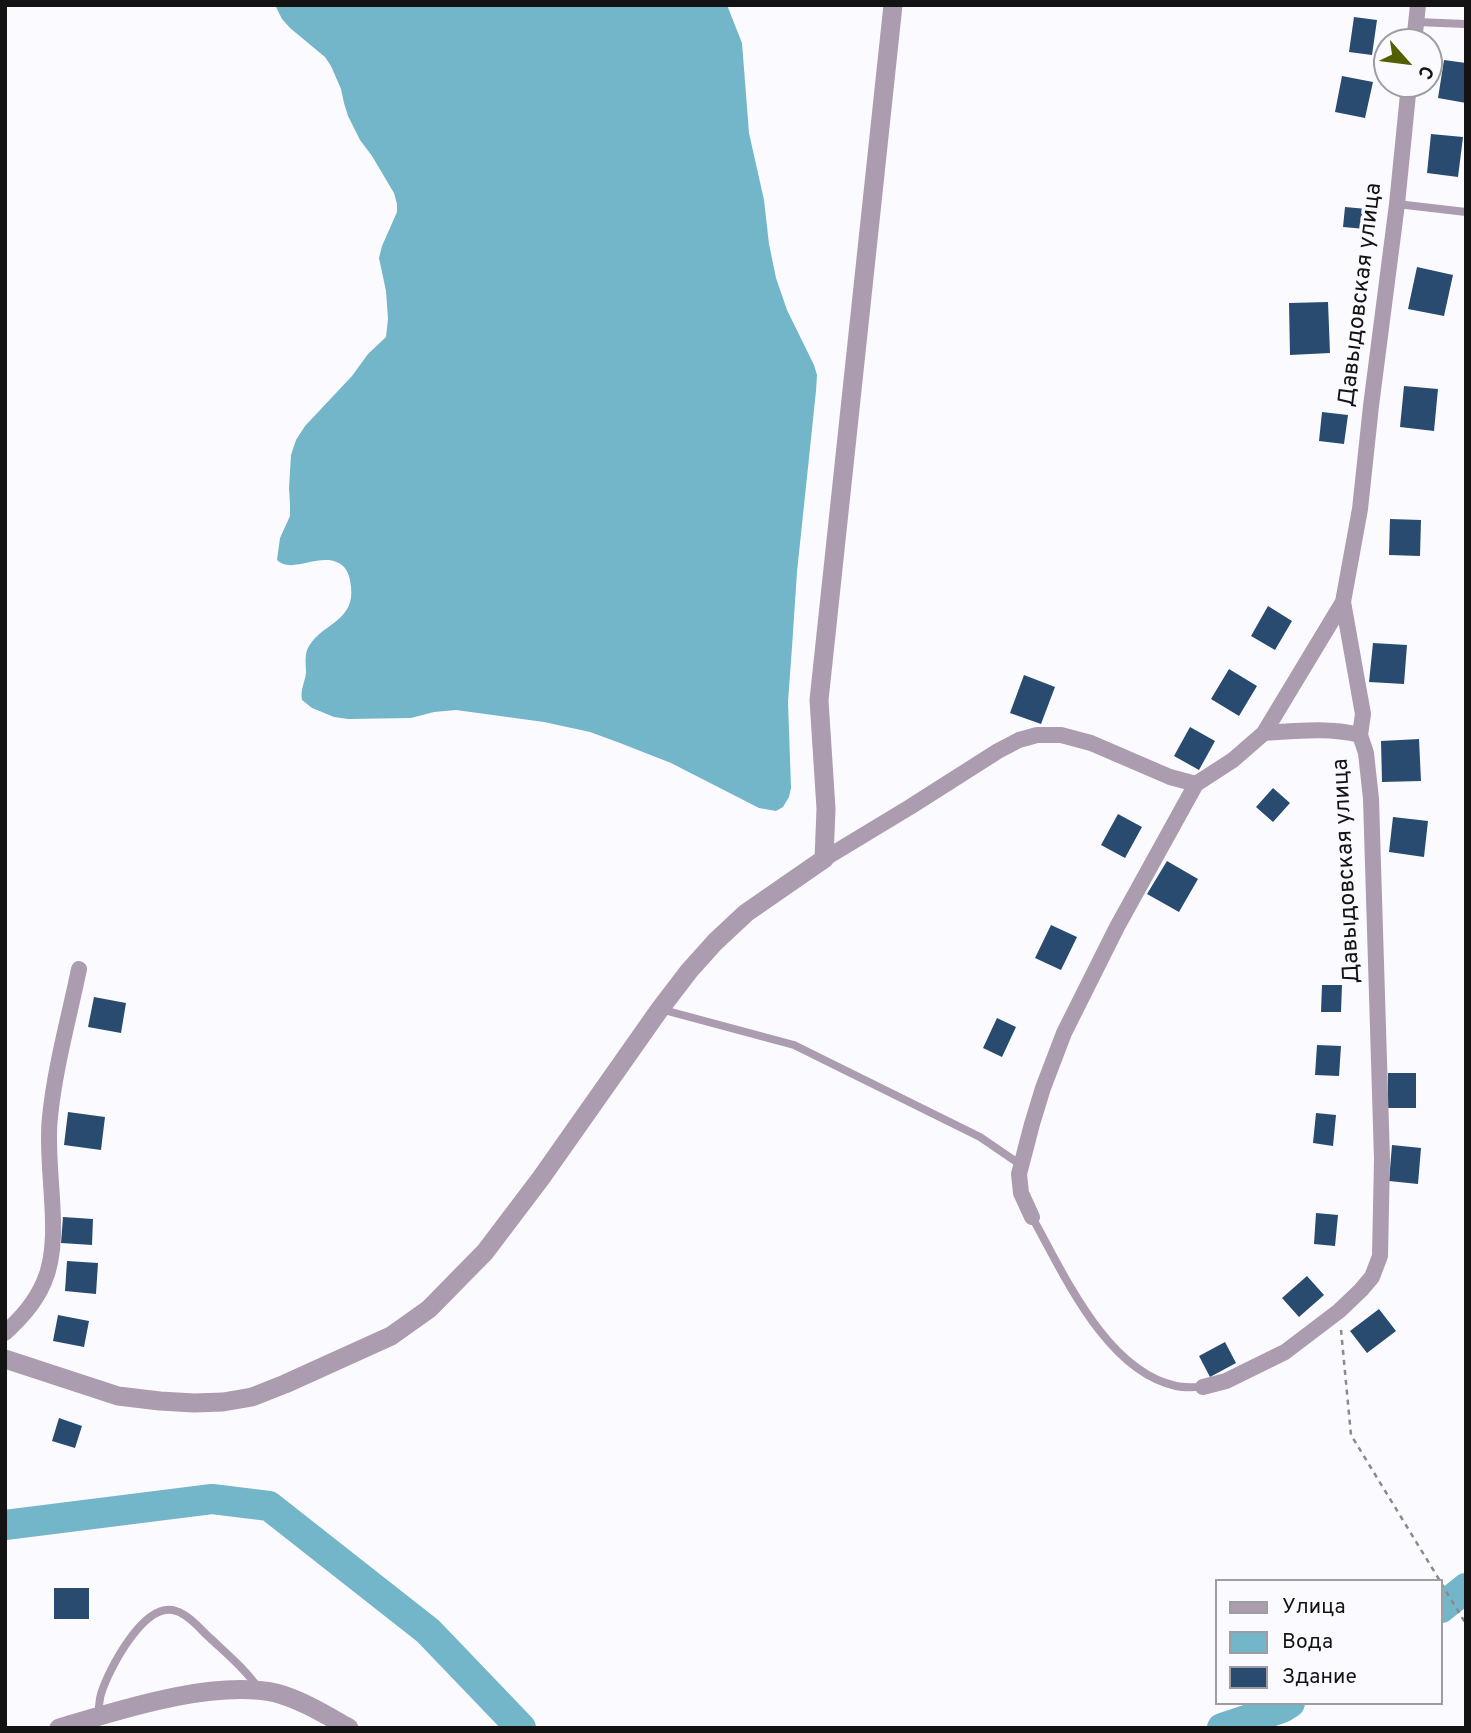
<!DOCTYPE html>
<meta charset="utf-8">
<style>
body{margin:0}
#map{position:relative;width:1471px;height:1733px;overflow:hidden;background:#fbfbff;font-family:Overpass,sans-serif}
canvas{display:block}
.frame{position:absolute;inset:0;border:7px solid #131314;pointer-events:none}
.legend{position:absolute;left:1215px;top:1579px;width:228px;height:126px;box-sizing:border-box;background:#fbfbff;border:2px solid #9e9ea1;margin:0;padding:9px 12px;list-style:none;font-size:21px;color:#131314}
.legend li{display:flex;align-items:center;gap:14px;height:35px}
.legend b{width:35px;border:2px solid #9e9ea1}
.north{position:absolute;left:1373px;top:28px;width:70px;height:70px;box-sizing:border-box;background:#fbfbff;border:2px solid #9e9ea1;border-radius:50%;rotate:118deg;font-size:19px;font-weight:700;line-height:28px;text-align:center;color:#131314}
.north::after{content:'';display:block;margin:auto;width:24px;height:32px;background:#535f00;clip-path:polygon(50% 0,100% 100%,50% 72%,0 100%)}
</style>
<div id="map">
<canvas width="1471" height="1733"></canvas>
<div class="frame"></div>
<ul class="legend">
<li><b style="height:9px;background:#ab9caf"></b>Улица</li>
<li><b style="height:19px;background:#73b5c9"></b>Вода</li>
<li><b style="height:19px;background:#294b6f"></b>Здание</li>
</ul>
<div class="north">С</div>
</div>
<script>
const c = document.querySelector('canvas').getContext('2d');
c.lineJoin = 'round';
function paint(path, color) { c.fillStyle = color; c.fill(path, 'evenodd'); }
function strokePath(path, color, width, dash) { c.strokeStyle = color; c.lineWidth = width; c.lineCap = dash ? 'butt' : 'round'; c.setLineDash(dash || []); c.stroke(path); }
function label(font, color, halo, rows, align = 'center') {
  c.font = font + ' Overpass,sans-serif'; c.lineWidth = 7; c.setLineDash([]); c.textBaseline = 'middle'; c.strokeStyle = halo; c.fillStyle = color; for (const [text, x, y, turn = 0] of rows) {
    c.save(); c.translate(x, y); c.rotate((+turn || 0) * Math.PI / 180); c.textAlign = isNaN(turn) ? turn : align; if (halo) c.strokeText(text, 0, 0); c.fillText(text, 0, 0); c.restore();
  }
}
paint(new Path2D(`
 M275,5H727L742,43L749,133L764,200L769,244L776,278L787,310L814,365L817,375L816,391L797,572L792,647L788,702L791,788L789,797L783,807L776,811L759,808L671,763L620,743L590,732L544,722L456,710L434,712L411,718L348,719L334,717L312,708L302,700C300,690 305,682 306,673C306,664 304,654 309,646C323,623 355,621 351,587C350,579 349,573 344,567C324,548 293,576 277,560L280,538L290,516V504L289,488L291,455L296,440L305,426L352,376L368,354L386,337L388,319L386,291L379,258L382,246L397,212V204L394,193L372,156L360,140L348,116L344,103L341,89L331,66L325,57L290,28L282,19Z`), '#73b5c9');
strokePath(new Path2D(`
 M5,1525L212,1499L269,1506L428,1631L521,1728
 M1441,1608L1466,1588
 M1222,1728L1282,1708L1290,1703`), '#73b5c9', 30);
paint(new Path2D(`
 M1354,17L1377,20L1372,55L1349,52Z
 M1444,60L1466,63V103L1438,98Z
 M1342,76L1373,82L1365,118L1335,112Z
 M1431,134L1463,137L1458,177L1427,173Z
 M1345,207L1367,209L1365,229L1343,227Z
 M1417,267L1453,275L1444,316L1408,309Z
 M1328,302L1330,353L1290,355L1289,303Z
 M1404,386L1438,389L1434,431L1400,427Z
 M1322,412L1348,415L1344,444L1319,441Z
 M1390,519L1421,520L1420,556L1389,555Z
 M1268,606L1292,621L1275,650L1251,636Z
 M1373,643L1407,645L1404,684L1369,682Z
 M1229,669L1257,686L1239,716L1211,699Z
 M1024,675L1055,687L1041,724L1010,713Z
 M1190,727L1215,741L1199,770L1174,756Z
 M1419,739L1421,781L1382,782L1381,741Z
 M1273,788L1290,803L1273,822L1256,807Z
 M1118,814L1142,827L1125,858L1101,845Z
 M1393,817L1428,821L1424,857L1389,852Z
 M1167,861L1198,879L1179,912L1147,894Z
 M1051,925L1077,937L1061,970L1035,958Z
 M1322,985H1342L1341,1012H1321Z
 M94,997L126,1003L121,1033L88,1027Z
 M997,1018L1016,1027L1002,1057L983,1048Z
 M1317,1045L1341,1046L1339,1076L1315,1075Z
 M1388,1073H1416V1108H1388Z
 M68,1112L105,1117L101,1150L64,1145Z
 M1316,1113L1336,1115L1333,1146L1313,1143Z
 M1392,1145L1421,1148L1418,1184L1389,1181Z
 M1316,1213L1338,1215L1335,1246L1314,1244Z
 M63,1217L93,1219L92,1245L61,1243Z
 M67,1261L98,1263L96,1294L65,1291Z
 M1307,1276L1324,1295L1299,1317L1282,1298Z
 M1379,1309L1396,1331L1367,1353L1350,1331Z
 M58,1315L89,1321L84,1347L53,1341Z
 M1225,1342L1236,1363L1210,1377L1199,1356Z
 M59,1418L82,1426L75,1448L52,1441Z
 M54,1588H89V1619H54Z`), '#294b6f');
strokePath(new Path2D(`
 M1341,1330L1351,1435L1440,1581
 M1441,1583L1466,1624`), '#8a8a8c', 2.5, [5, 5]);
strokePath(new Path2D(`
 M1416,22L1466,24
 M1397,204L1466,212
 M660,1009L794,1045L980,1137L1021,1165
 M1032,1217C1064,1274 1106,1371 1176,1386C1184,1388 1194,1387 1203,1387
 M98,1716C99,1709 99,1701 101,1694C108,1671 144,1600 176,1611C189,1615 200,1629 210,1638C227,1654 245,1669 259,1689`), '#ab9caf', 8);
strokePath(new Path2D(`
 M1414,42L1418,5
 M1343,602L1363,714L1360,735
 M824,859L910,807L998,751L1019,740L1037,735H1061L1091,743L1170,777L1196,784
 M1032,1217L1021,1193L1019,1174L1032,1124L1043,1088L1064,1033L1117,927L1196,784L1233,760L1264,733
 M5,1333C21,1318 35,1303 44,1282C64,1237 44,1167 50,1117C55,1067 69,1018 79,969
 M1203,1387L1226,1381L1285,1352L1339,1311L1361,1290L1372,1277L1380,1256L1382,1159L1371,799L1366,753L1360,735C1328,727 1296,731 1264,733L1343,602L1360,509L1371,406L1397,204L1409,84`), '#ab9caf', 16);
strokePath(new Path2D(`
 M5,1359L118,1396L160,1401L194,1403L223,1402L252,1397L285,1384L391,1336L429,1309L485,1252L541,1178L660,1009L689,971L715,942L746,913L824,859L826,809L819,700L893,5
 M59,1728C120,1710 213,1679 276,1693C302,1700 326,1715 349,1728`), '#ab9caf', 19);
label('23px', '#131314', '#fbfbff', [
 ["Давыдовская улица",1362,295,-83],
 ["Давыдовская улица",1348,871,-93]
]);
</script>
